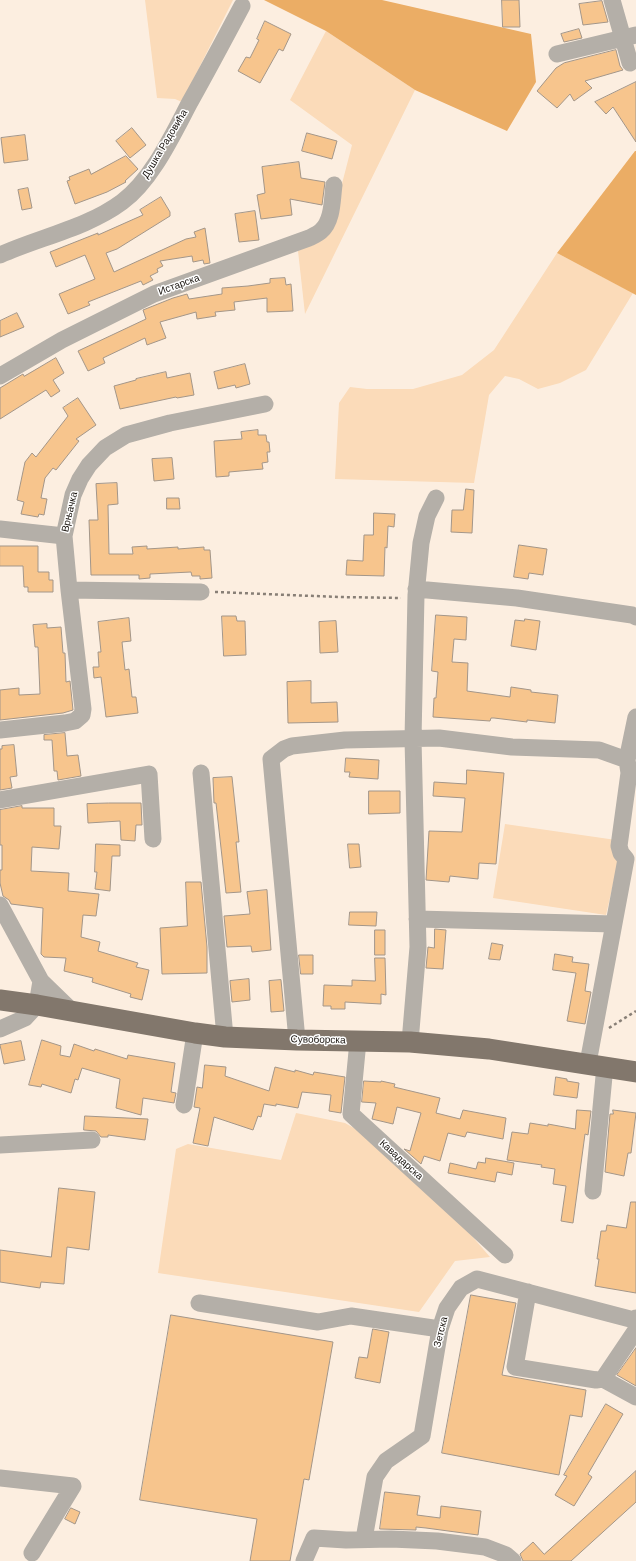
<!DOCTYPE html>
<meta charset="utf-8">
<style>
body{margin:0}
canvas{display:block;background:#fceee0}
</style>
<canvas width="636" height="1561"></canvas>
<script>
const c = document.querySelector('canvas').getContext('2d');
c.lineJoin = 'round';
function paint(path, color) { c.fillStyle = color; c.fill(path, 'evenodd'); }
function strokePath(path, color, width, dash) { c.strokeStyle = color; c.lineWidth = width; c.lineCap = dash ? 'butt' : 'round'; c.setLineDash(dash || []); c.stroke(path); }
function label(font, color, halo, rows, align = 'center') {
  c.font = font + ' Arial,sans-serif'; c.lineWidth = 3; c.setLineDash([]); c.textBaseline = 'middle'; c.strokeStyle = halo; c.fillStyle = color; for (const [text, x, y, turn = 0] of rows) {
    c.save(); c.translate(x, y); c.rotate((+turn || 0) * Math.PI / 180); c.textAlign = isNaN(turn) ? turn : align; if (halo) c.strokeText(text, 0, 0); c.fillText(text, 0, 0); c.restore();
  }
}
paint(new Path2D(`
 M145,0H233L182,102L175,99L157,98Z
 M326,31L415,90L305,314L298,251L329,234L352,145L290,100Z
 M557,253L633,293L586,370L560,383L538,389L519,379L505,376L489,395L474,483L335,479L339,403L350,387L367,389H413L462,375L494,350Z
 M505,824L623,841L606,915L493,898Z
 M296,1113L345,1123L368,1136L440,1199L490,1257L455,1261L419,1312L158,1273L176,1149L188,1144L281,1160Z`), '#fbdbb9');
paint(new Path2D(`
 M264,0H382L531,34L536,82L507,131L415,90L326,31Z
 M635,151H636V295L557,253Z`), '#ebad65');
const building = new Path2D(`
 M502,0H519L520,27H503Z
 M602,1L608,22L583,25L579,4Z
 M265,21L291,34L283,51L279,49L260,83L238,71L246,57L250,58L259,40L257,39Z
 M579,29L582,38L564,42L561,34Z
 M616,50L620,66L623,70L585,81L592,88L574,101L570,94L557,108L537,91L556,68L564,63Z
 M636,82V142L613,107L606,114L595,102Z
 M132,128L146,145L130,158L116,141Z
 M307,133L337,141L332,159L302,151Z
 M25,135L28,160L4,163L1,138Z
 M126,156L138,169L125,181L126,182L107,192L75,204L67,181L70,180L69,177L89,169L91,174Z
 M299,162L301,178L325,182L322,205L290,199L292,215L261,219L257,195L265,193L262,167Z
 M28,188L32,208L22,210L18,190Z
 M161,197L170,212V216L117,249L106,253L114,272L186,239L196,237L194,232L205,228L210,263L204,264L203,260L193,262L192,256L160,261L163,266L157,269L158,272L150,276L153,280L143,285L141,281L88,302L90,305L68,314L59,294L95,279L85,255L56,267L50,252L98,233V235L143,215L140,210Z
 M255,211L259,240L239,242L235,214Z
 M285,278L286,285L291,284L293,311L267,312V298L234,302L235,310L215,312L216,316L197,319L196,312L160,322L166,338L147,345L145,338L103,358L105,363L88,371L78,351L146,319L143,310L173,298L187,294L189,299L222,294V288L248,286L270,283V279Z
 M17,313L24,327L0,337V321Z
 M56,358L64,373L53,380L60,391L51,397L46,390L0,419V388L23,374L24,376Z
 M245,364L250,384L236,388L235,385L218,389L214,372Z
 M166,372L167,378L190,373L194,395L177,398L176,397L120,409L114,386L136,380V379Z
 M78,398L96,425L76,439L79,441L56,470L53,468L45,478L41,498L47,499L44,515L39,514L38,517L21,514L24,502L17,500L25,462L32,453L36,457L68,416L63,408Z
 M258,430V435H266L267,442H269L270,452H267L268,462L262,463L263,469L229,472V476L216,477L214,441L242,439L241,432Z
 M172,458L174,479L154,481L152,459Z
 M117,483L118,504L108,505L109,554H133L132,547L147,546V549L178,547V549L204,547V550H210L212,578L200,579V576H192L191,572L150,574V578L139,579V575H91L89,520H98L96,484Z
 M466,489L474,490L472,533L451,532L452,510H463Z
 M167,498H179L180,509H167Z
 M374,513L395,514L394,527L388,526L387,548L385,547L384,576L346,575L347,560L363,561L364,535H373Z
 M519,545L547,549L543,575L529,573L528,579L514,577Z
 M0,546H38V572H49V580H53V592H28V587H24L23,566H0Z
 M436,615L467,617L466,640L454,639L452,662L468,663L467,691L510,697L511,687L531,690V692L558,695L555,723L527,720V722L494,718H491L490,721L433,717L434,698H436L438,672L432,671Z
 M222,616H236L237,621H245L246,655L224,656Z
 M129,618L131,641L122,642L125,670L129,669L132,697H136L138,713L106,717L101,677L94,678L93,667H99L98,652H101L98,622Z
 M525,619L540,621L536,650L511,646L515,620L524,621Z
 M336,621L338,652L320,653L319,622Z
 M47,624V628L61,627L63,653H65L66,682L70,681L73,710L63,713L0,720V690L19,688V695L40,694L38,647H35L33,625Z
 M311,681V703L337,702L338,722L288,723L287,682Z
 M65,733L67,756L78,755L81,776L58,780L57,771H54L52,740H44V735Z
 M14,745L17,776L10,777L12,788L0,790V749H2V746Z
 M346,758L379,760L378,779L349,777L350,772H345Z
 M467,770L504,773L496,864L479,863L478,879L450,876L449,882L426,880L429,831L462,832L465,798L433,796L434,782L466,784Z
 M232,777L239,842H236L241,892L226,893L216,803H214L213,778Z
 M369,791H400V813L369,814Z
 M109,803H141L142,825H136L135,841L121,840L120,821L88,823L87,804Z
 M22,806V808H54V826H61L59,849L32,847L31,871L69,873L68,891L99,894L96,916L83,915L81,937L100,942L98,951L138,963L136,967L149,970L142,1000L130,997L131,994L92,982L93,978L64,971L66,958L44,957L41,954L43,908L11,904L9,900L3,896L0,883V870H2V845H0V810Z
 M96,844L120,845V856H112L110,891L95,889L97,872H95Z
 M348,844H359L361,867L350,868Z
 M186,882H201L207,947V973L162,974L160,928L187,926Z
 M267,890L271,950L252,952L251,946L227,947L224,916L250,914L247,892Z
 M350,912H377L376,926L349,925Z
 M435,929L446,930L443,969L426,968L428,947L434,948Z
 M375,930H385V955H375Z
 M492,943L503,945L500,960L489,959Z
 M555,954L573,957L572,962L589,964L585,991L591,992L585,1024L567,1021L576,973L553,970Z
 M299,955H313V974H301Z
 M375,958H385L386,995L381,994V1004L345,1002V1009H331V1006H323L324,985L352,986V980L375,981Z
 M249,979L250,1000L232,1002L230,981Z
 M281,980L284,1011L271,1012L269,981Z
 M42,1040L61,1046L60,1055L70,1057L74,1044L94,1051L95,1049L127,1059L128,1055L175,1063L171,1092L176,1093L174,1103L143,1098L141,1115L116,1108L120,1079L82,1068L78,1080L75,1079L71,1093L42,1084L41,1087L29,1085Z
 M21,1041L25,1060L4,1064L0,1045Z
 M205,1065L226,1067L225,1076L269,1091L275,1067L295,1072V1070L313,1075L314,1072L345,1077L341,1113L329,1111L331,1095L302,1092L298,1108L276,1104V1106L264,1104L261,1117L258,1116L253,1130L214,1117L208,1146L193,1143L200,1108L194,1107L197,1087L202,1088Z
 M556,1077L567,1079V1081L579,1083L577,1098L554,1095Z
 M364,1081L381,1082V1081L395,1084L394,1087L440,1098L436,1113L460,1119L463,1110L506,1118L503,1139L467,1132L465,1137L448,1133L440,1161L424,1156L421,1164L404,1149L410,1151L421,1113L397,1107L393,1124L372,1119L376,1103L362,1102Z
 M577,1110L591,1111L588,1135L585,1134L573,1223L561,1221L566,1186L553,1184L555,1169L541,1167L542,1165L507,1160L512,1132L528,1134L530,1123L548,1126V1124L575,1129Z
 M613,1110L636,1113L631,1153H628L624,1176L605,1172L610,1114H613Z
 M85,1116L148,1119L145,1140L108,1135V1137H101L96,1131L84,1130Z
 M486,1158L514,1163L512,1175L497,1172L495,1182L448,1173L450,1163L476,1169L478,1162L485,1163Z
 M59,1188L95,1192L89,1250L67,1247L64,1284L41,1282L40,1288L0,1282V1250L51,1257Z
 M631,1202H636V1293L595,1286L599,1259H597L601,1231H606L607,1225L626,1228Z
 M471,1295L516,1303L502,1375L586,1390L582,1417L570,1415L559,1475L442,1453Z
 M171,1315L333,1342L309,1480L304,1479L290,1561H250L257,1519L140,1500Z
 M373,1329L389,1332L380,1383L355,1378L359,1357L367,1358Z
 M636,1348V1386L617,1375Z
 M606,1404L623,1414L588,1474L592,1477L574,1506L555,1495L567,1476L564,1475Z
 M636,1471V1502L571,1561H523L520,1554L533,1542L544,1554Z
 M385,1492L420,1496L417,1515L440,1518L441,1506L481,1511L478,1535L426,1528L416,1527V1530L380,1529Z
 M71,1508L80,1512L75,1524L65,1519Z`);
paint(building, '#f7c58d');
strokePath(building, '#a39689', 1);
strokePath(new Path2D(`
 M215,592L339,597L401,598
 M609,1028L636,1011`), '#887f76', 2.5, [3, 3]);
strokePath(new Path2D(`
 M612,0L630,63
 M557,54L636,35
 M0,255C40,237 87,228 122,202C152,180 173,134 190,102C208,70 225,38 242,6
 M0,376L62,340L154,294L309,238C313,236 318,234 321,231C333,221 332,199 334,185
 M0,529L64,536
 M416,589L517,598L632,615L636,617
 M69,590L201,592
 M0,730L65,723L75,721L82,715L83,709L69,590L64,536L73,495L80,479L89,465L105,448L126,435L170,423L265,404
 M627,760L636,717
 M201,773L225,1037
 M0,800L149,774L153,839
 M0,905L41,981L37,1005L25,1018L0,1029
 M417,919L614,924
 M41,981L73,1012
 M297,1040L271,759L284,749L292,746L345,740L439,738L512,747L599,750L627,760L629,773L619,846L621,853L626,859
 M358,1041L351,1114L505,1255
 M410,1042L418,947L413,739L416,595L421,543L427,516L436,498
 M588,1063L626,859
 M184,1105L195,1033
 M0,1145L92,1140
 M593,1191L605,1066
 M528,1292L515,1367L596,1380L603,1379L636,1330
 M199,1303L318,1322L351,1316L440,1329
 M603,1379L636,1397
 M0,1478L73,1486L32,1553
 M364,1539L375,1477L386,1461L422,1436L440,1329L447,1308L461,1288L477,1279L634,1320L636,1318
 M304,1561L314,1538L346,1540L391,1539L437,1541L485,1547L506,1555L513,1561`), '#b4afa8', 17);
strokePath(new Path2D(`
 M0,1000L37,1005L195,1033L225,1037L297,1040L410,1042L489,1049L636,1072`), '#82776c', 21);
label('10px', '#19140f', '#fff', [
 ["Душка Радовића",165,144,-59],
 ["Истарска",179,285,-20],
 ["Врњачка",70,512,-77],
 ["Сувоборска",318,1040,1],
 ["Кавадарска",401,1160,42],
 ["Зетска",441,1332,-76]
]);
</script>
